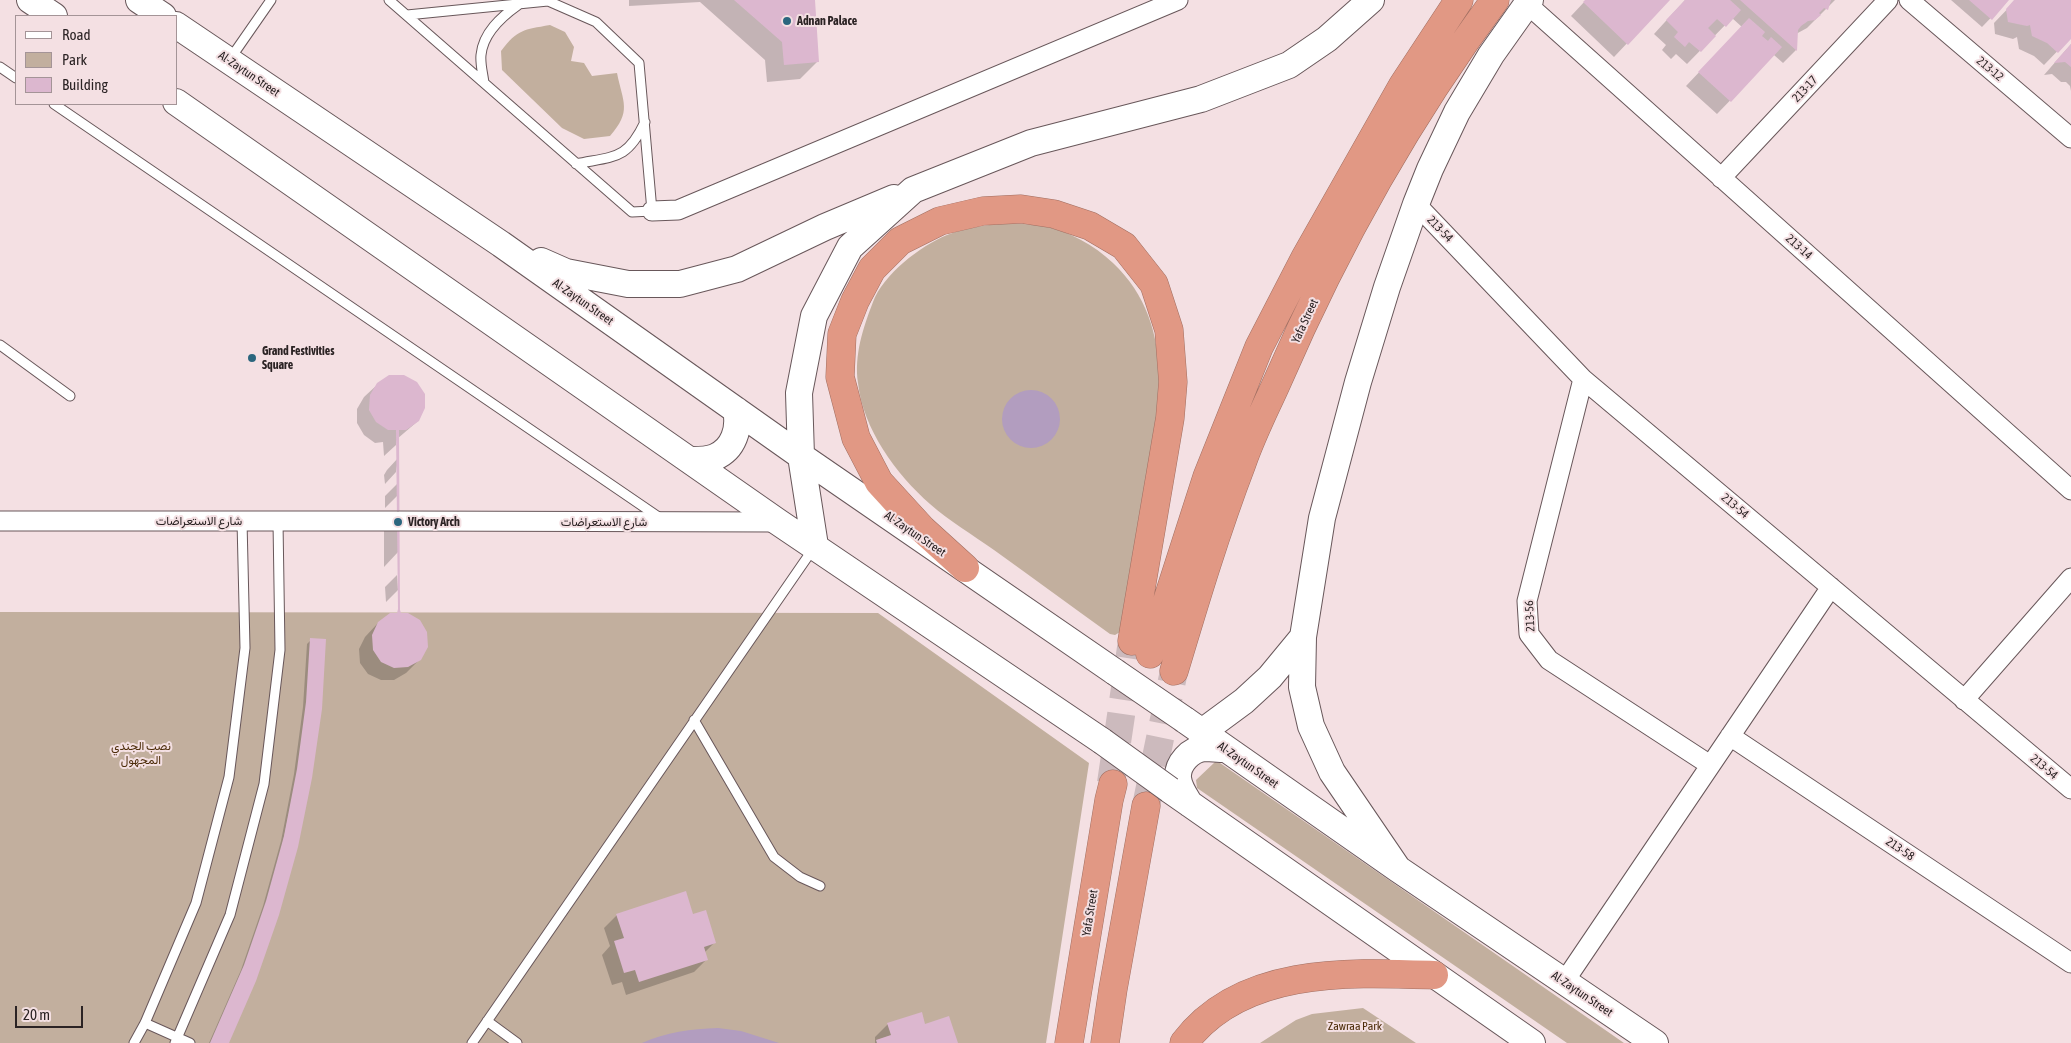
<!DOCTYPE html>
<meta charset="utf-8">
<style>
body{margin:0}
#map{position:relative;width:2071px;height:1043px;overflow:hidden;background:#f4e0e3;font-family:"Asap Condensed",sans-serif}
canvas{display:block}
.legend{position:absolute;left:15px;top:15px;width:162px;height:90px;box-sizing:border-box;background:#f4e0e3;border:1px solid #a49497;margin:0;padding:6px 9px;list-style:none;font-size:15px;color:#2b2324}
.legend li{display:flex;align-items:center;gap:10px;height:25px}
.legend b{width:25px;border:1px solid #a49497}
.scale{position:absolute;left:15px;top:1006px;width:68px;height:22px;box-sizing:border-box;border:2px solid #2b2324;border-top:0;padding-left:6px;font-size:15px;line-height:18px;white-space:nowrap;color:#2b2324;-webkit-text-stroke:4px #f4e0e3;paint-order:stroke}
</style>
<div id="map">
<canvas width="2071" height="1043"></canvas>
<ul class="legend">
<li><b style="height:6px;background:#fff"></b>Road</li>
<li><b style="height:14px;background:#c2af9e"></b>Park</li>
<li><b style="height:14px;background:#dcb7cf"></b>Building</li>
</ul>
<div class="scale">20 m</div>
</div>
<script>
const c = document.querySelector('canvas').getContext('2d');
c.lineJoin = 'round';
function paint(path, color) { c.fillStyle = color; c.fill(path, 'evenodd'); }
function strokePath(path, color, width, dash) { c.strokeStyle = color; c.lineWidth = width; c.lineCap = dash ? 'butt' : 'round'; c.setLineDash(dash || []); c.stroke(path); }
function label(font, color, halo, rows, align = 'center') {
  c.font = font + ' "Asap Condensed",Vazirmatn,sans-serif'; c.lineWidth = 4; c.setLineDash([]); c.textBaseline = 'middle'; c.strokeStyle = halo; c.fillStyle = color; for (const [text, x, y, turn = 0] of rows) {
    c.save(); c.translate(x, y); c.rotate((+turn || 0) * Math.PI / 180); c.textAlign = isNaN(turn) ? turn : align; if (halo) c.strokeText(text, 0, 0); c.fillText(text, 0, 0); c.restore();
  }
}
paint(new Path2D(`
 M550,25L565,32L574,47L571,61L584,63L592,76L617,73C623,103 632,111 610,136L584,139L562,128L502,70L501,51C518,29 523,30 550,25Z
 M1009,223C1020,224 1032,224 1043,226C1069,231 1094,245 1113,263C1180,326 1159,421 1144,502C1136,546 1128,589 1120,632L1115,635L1110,634C1071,606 1033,578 994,550C973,535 949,521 930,504C896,474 863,429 858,383C854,355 863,328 873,302C883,275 920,246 947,235C967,227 988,225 1009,223Z
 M0,612L878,613L1089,763L1046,1043H0Z
 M1215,762L1220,763L1624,1043H1567L1197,788L1196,780Z
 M1363,1008L1416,1043H1260L1296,1020L1312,1014Z`), '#c2af9e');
paint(new Path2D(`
 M1002 419a29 29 0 1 1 58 0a29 29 0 1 1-58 0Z
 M718,1028L741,1031L779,1043H642C666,1032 691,1029 718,1028Z`), '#b29dbf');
paint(new Path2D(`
 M629,0H814L818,61L800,79L767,82L765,60L700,2L629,6Z
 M1586,0H1668L1614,57L1571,16Z
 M1685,0H1835L1807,28L1796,34V50L1783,63L1774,55L1717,114L1686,86L1742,27L1732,18L1687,64L1676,54L1671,59L1662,50L1666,45L1654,34Z
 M1951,0H2008L1982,27Z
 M2016,0H2071V37L2044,65L2034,56L2019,49L2017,37L2013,39L1995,34L1994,23Z
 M2071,44V91L2070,86L2066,82H2061L2052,74L2044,75Z
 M378,384L418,421L397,439L396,445L384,456L383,442L375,443L364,435L357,423V409L364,397Z
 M398,458L396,472L385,484L384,475L387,470Z
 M398,483V495L385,508V496Z
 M398,513L399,551L384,567V531L386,525Z
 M397,575L398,590L386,602L385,587Z
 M400,615L420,659L406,673L394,680H381L368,674L360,663L359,649L365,637L378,623Z
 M311,640H325L254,981L227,1043H209L241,970L263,906L281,841L294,774L303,707L307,644Z
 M617,915L692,916L715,942L705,952L707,959L694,972L626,995L622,982L612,985L602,955L610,946L604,928Z
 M888,1024L925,1025L957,1043H875V1037Z`), '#0003');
paint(new Path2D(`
 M734,0H815L819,62L784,65L782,42Z
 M1585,0H1670L1628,45L1583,2Z
 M1685,0H1730L1741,10L1726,27L1717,19L1708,28L1716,36L1701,52L1689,42L1685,47L1674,37L1678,32L1666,20Z
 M1740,0H1831L1828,10L1824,8L1819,13L1821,15L1815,20L1808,21L1801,26L1798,30L1797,51Z
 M1969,0H2009L1992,20Z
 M2014,0H2071V39L2058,53L2047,43L2032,36L2030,25L2027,26L2008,22L2006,9Z
 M1749,18L1765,32L1762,36L1768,41L1771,37L1782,47L1731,102L1698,72Z
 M2071,44V67L2065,62L2054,63Z
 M389,375H404L417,382L425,394V408L419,421L406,430H399L400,610L401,613H408L420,620L427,632L428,647L421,660L408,667L394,668L381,662L373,650L372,635L378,622L390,613H397L398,609L396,430H388L376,422L369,410L370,395L377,383Z
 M310,638L326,639L322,709L312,778L298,847L279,915L256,981L229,1043H210L244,965L266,901L284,836L297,769L306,702Z
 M686,891L693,914L706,910L716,943L704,947L708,960L639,982L635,970L624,973L614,941L624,938L616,914Z
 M922,1012L925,1024L949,1016L958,1043H877L876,1040L891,1035L887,1023Z`), '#dcb7cf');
strokePath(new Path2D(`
 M1111,783L1132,641
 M1146,806L1174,671`), '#ccbabd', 28, [28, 14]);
const service = new Path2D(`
 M389,0L632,212L652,211L639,63L596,22L548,1L407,15
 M230,59L271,0
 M0,67L16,78
 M484,83C483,74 480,64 481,55C483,33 501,17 518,5
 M54,104L660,518
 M576,164C615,156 627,160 645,122
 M0,345L70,396
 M694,720L774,857L800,877L820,886
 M487,1021L517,1043
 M145,1023L190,1043
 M134,1043L145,1023L196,903L229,777L245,648L242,521
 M175,1043L230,915L264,784L280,650L278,522
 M472,1043L813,549`);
const minor = new Path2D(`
 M1909,0L2071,138
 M1527,4L2071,490
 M1721,178L1888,0
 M1416,204L1583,379L2071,789
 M652,211L678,210L1178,0
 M1583,379L1527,601L1529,634L1549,660L1710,765
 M0,521H397
 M399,521L778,522
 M1964,700L2071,578
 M1730,736L2071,963
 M1564,982L1831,587`);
const secondary = new Path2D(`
 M30,0L54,16
 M139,0L163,16
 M176,25L501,244L801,456L1115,672
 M176,102L778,522L1102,741
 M541,261L566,272L628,284H680L737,269L825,227L894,198
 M692,460C700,460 708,460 715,457C734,449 740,428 736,410
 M815,546L801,456L799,393L814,316L850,247L913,190L1031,143L1201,99L1289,65L1327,39L1371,0
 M1185,720L1398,869L1655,1043
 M1202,732L1244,701L1270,677L1303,637
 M1170,790L1532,1043
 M1190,804C1185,796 1179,788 1178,778C1177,764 1190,749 1205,748C1211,748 1218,749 1225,749
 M1398,869L1332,772L1311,726L1302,687L1303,637L1322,518L1358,382L1387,287L1416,204L1430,169L1457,112L1491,55L1530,0`);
const motorway = new Path2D(`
 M965,568L922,529L879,482L856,438L840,377L842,334L855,301L872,269L900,241L940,221L983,211L1021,209L1054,214L1090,226L1124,246L1154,284L1169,330L1173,382L1170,418L1132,641
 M1150,654L1207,477L1259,347L1305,258L1403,85L1459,0
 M1174,671C1195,601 1216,531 1242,463C1252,434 1266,407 1278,380C1336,246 1408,117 1495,0
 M1069,1043L1109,800L1113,784
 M1105,1043L1113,989L1146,806
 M1184,1043C1241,967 1348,972 1434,975`);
strokePath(service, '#68575a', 11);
strokePath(minor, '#68575a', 21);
strokePath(secondary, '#68575a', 28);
strokePath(motorway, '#a16f62', 29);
strokePath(service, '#fff', 9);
strokePath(minor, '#fff', 19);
strokePath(secondary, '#fff', 26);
strokePath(motorway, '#e19884', 28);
const secondaryBridge = new Path2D(`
 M1115,672L1185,720
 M1102,741L1170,790`);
strokePath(secondaryBridge, '#68575a', 28, []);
strokePath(secondaryBridge, '#fff', 26);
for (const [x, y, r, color] of [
 [787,21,5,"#2b667e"],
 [252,358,5,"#2b667e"],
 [398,522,5,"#2b667e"]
]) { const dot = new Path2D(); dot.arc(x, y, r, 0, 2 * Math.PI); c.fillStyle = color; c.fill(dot); strokePath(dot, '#f4e0e3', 2); }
label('bold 12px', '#2b2324', '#f4e0e3', [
 ["Adnan Palace",797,21],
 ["Grand Festivities",262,351],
 ["Square",262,365],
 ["Victory Arch",408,522]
], 'left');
label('12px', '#2b2324', '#f4e0e3', [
 ["213-12",1990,69,40],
 ["Al-Zaytun Street",249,74,34],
 ["213-17",1805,89,-47],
 ["213-54",1440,229,46],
 ["213-14",1799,247,42],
 ["Al-Zaytun Street",583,302,35],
 ["Yafa Street",1305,321,-65],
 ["213-54",1735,506,40],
 ["شارع الاستعراضات",199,521],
 ["شارع الاستعراضات",604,522],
 ["Al-Zaytun Street",915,534,34],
 ["213-56",1530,616,-93],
 ["Al-Zaytun Street",1248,765,35],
 ["213-54",2044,767,40],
 ["213-58",1900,849,34],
 ["Yafa Street",1090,913,-81],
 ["Al-Zaytun Street",1582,994,34]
]);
label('12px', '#4c2c09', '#f4e0e3', [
 ["نصب الجندي",141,746],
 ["المجهول",141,760],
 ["Zawraa Park",1355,1026]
]);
</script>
